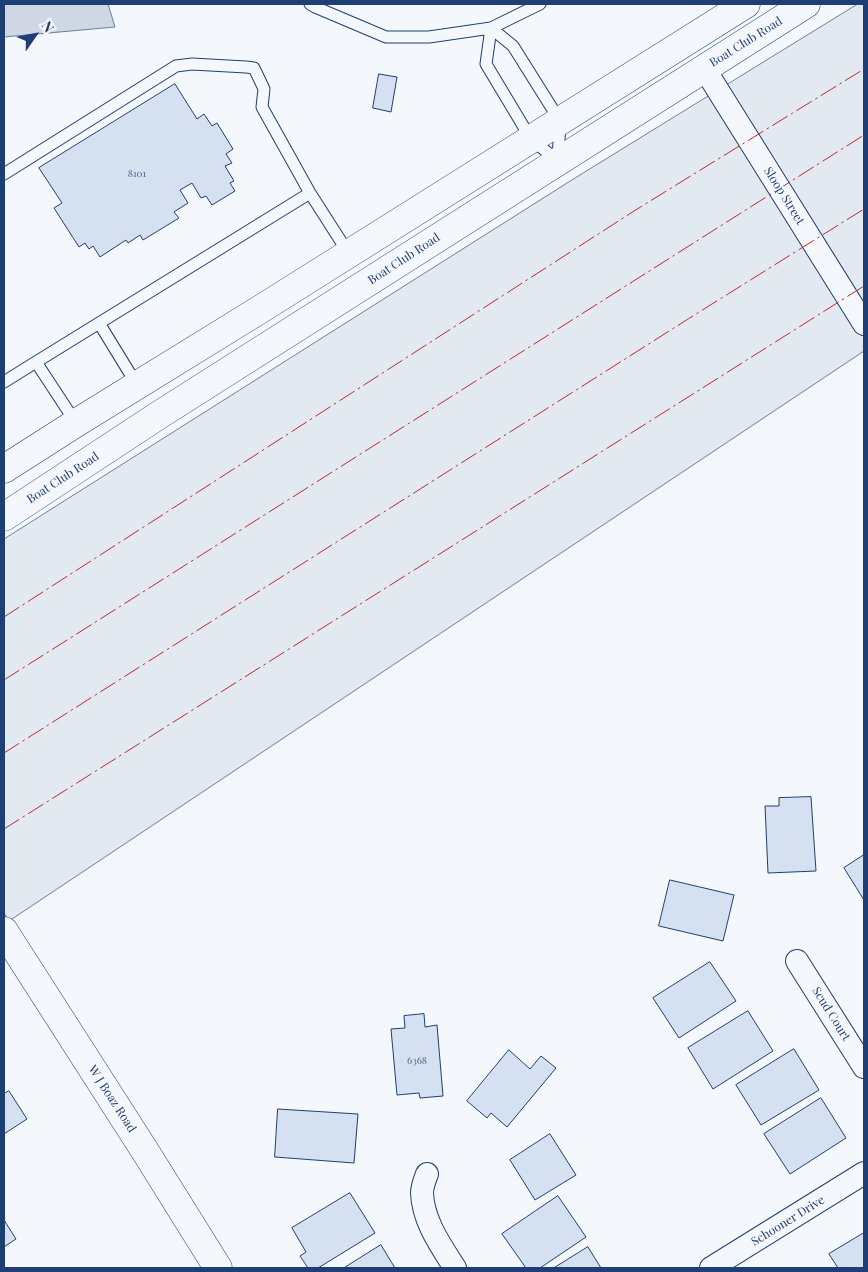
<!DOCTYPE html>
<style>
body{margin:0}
#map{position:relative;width:868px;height:1272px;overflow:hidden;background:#f4f7fb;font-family:"Playfair Display",serif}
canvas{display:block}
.frame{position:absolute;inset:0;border:5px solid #1d3f73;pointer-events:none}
.north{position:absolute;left:10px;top:10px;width:50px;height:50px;-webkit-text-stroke:4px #f4f7fb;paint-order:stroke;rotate:57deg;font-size:14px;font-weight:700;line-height:20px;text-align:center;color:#1d3f73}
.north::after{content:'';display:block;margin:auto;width:18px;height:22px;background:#1d3f73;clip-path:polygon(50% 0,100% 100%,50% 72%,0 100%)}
</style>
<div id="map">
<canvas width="868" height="1272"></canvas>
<div class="frame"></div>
<div class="north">N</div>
</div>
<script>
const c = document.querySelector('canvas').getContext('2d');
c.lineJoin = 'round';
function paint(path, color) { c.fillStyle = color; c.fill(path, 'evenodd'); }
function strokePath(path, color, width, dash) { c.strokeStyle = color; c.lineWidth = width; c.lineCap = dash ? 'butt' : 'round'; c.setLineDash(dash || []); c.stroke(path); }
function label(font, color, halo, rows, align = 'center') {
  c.font = font + ' "Playfair Display",serif'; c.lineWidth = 4; c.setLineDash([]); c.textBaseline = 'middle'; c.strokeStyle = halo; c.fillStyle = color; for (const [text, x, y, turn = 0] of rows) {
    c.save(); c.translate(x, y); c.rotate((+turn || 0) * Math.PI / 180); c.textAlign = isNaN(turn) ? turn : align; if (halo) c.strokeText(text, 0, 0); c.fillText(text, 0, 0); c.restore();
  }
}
const green = new Path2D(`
 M858,4H864V351L9,921L4,913V539L575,178Z`);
paint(green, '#e3e9f0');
strokePath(green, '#687fa3', 1);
const water = new Path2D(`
 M4,4H108L115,27L4,37Z`);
paint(water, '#cfd7e4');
strokePath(water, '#687fa3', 1);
const building = new Path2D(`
 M379,74L397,77L391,112L373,108Z
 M175,84L197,119L204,114L212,126L217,123L233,149L226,154L232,163L225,166L234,181L230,183L235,191L212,205L206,196L201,198L192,183L180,190L188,203L174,212L179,218L143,240L140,235L128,243L126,240L100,257L93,246L89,249L85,243L79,247L54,208L62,203L39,168Z
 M811,797L816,871L768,873L765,806H779V798Z
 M864,855V900L844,868Z
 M670,880L734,895L723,941L659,926Z
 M710,962L736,1001L679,1038L653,998Z
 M748,1011L773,1051L713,1089L688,1048Z
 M424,1014L425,1027L437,1025L443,1096L420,1098L419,1093L397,1095L391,1029L405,1028L404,1016Z
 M794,1049L819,1090L761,1125L736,1085Z
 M509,1050L530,1069L541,1056L556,1068L507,1127L491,1113L487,1118L467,1101Z
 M9,1091L27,1119L4,1134V1094Z
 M821,1098L846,1138L790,1174L764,1134Z
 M278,1109L358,1114L354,1163L275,1157Z
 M550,1134L576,1175L535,1200L510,1160Z
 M350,1193L375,1233L318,1268H308L300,1256L306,1252L292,1228Z
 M558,1196L586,1237L540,1268H526L502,1234Z
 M4,1220L16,1239L4,1247Z
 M864,1233V1268H838L829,1254Z
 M381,1245L395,1268H344Z
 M588,1247L601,1268H554Z`);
paint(building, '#d5e0f0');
strokePath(building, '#1d3f73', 1);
const lane = new Path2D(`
 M310,4L315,7L386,37H429L491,28L540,4
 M491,28L486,64L531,139L558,161
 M491,28L513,46L560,121L558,160
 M4,174L176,66L192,64L246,67L254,68L264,89L262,107L310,193L349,254
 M99,323L137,385
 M36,362L310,193
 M4,382L36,362L76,423`);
const street = new Path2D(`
 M704,68L864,324
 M797,961L864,1067
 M427,1174C425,1179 422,1187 422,1193C423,1221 441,1246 455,1268
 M711,1268L864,1173`);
const secondary = new Path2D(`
 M4,469L76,423L264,307L746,4
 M4,517L159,415L806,4
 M4,931L145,1151L218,1268`);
strokePath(lane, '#1d3f73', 13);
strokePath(street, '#1d3f73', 24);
strokePath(secondary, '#1d3f73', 29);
strokePath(lane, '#f4f7fb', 11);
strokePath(street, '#f4f7fb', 22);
strokePath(secondary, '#f4f7fb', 28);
strokePath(new Path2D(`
 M4,617L634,211L864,69
 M4,680L864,135
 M4,753L696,314L864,209
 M4,829L864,286`), '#c62828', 1, [18, 4, 2.5, 4]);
label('10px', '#4b6792', null, [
 ["8101",137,174],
 ["6368",417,1061]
]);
label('12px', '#1d3f73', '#f4f7fb', [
 ["Boat Club Road",746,42,-32],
 ["Sloop Street",784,196,58],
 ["Boat Club Road",404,259,-33],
 ["Boat Club Road",63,478,-33],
 ["Scud Court",831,1014,58],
 ["W J Boaz Road",112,1099,57],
 ["Schooner Drive",788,1221,-32]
]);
</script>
